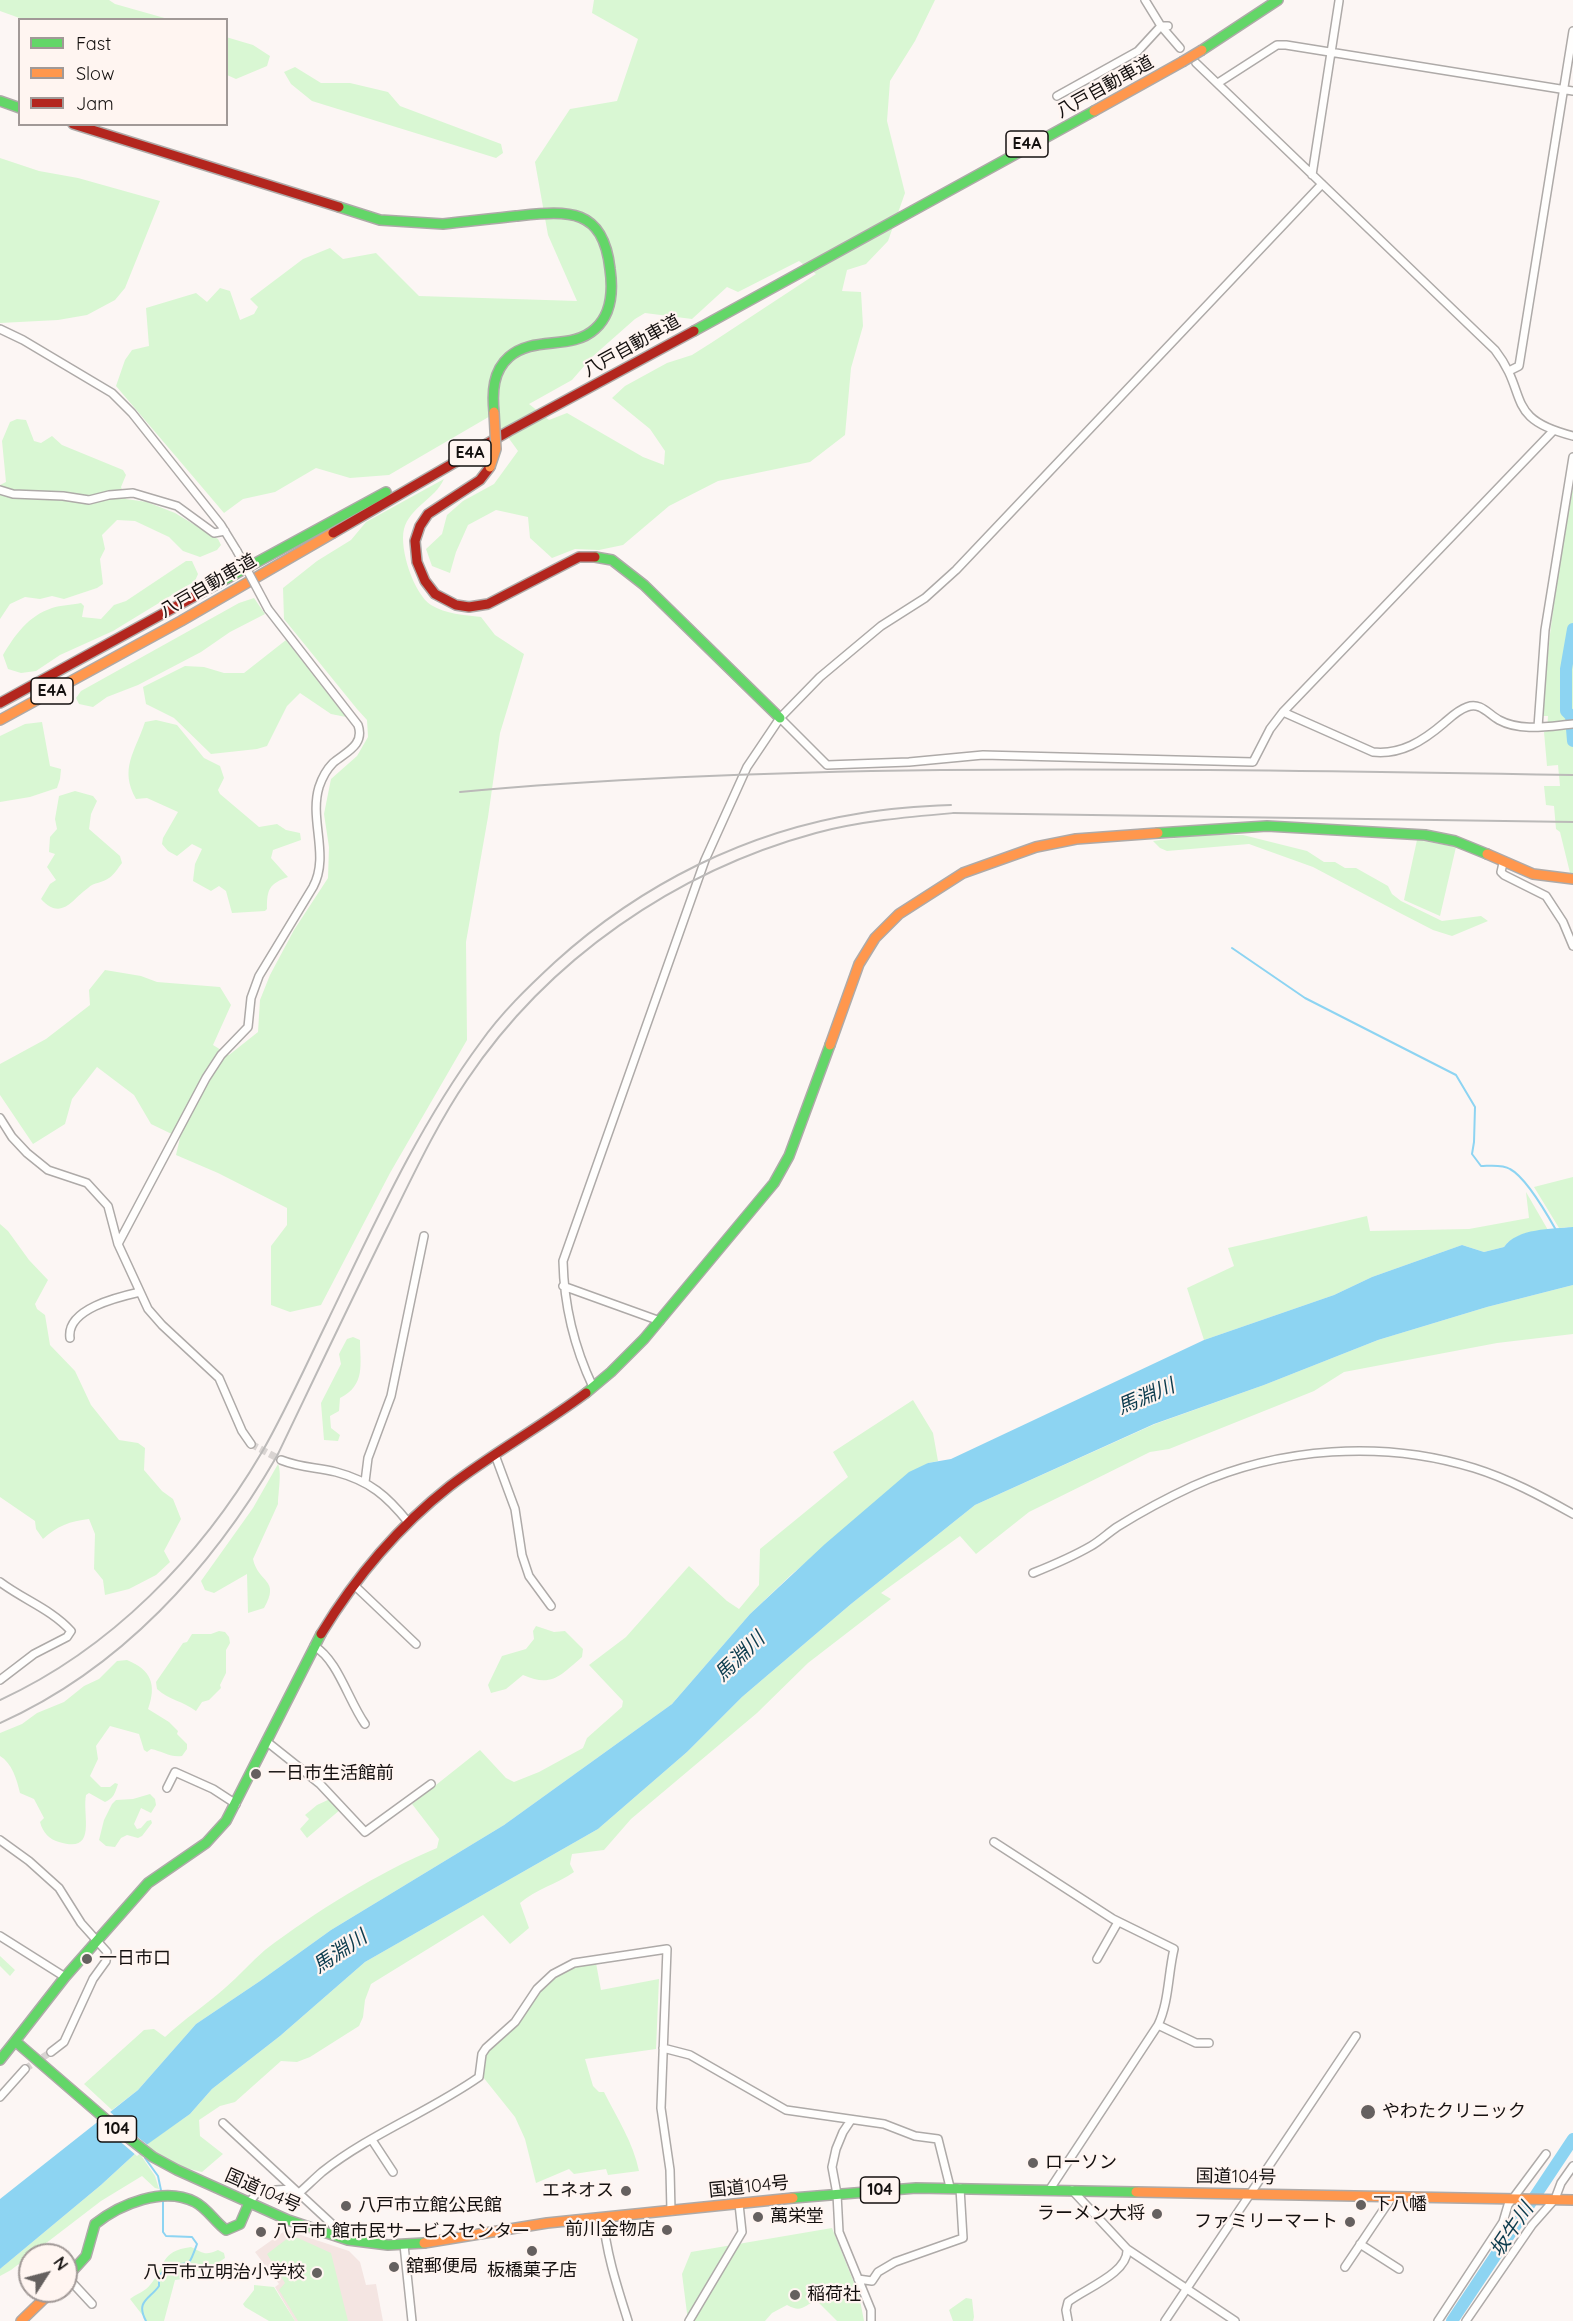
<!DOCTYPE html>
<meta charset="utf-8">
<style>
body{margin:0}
#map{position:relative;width:1573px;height:2321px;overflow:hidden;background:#fcf6f4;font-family:Quicksand,sans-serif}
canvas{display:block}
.legend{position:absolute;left:18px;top:18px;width:210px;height:108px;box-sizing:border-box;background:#fff5f1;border:2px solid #a19997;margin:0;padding:8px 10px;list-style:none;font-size:18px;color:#14100f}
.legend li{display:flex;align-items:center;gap:12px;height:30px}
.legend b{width:30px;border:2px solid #a19997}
.north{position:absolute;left:18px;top:2243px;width:60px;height:60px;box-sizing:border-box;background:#fff5f1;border:2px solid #a19997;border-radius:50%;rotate:54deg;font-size:16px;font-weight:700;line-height:24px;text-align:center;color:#14100f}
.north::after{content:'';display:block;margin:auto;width:21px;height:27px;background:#65605f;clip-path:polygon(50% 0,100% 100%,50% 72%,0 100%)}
</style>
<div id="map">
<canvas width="1573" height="2321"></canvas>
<ul class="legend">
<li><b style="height:8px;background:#63d668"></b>Fast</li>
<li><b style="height:8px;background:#ff974d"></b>Slow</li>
<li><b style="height:8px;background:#b3261e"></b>Jam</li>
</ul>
<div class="north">N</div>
</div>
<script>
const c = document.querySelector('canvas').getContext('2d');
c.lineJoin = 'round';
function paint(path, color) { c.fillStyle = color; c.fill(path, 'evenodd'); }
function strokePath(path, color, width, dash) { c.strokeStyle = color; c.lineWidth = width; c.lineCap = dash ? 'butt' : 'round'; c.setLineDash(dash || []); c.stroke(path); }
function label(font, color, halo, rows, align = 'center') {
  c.font = font + ' Quicksand,"Noto Sans JP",sans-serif'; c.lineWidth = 4.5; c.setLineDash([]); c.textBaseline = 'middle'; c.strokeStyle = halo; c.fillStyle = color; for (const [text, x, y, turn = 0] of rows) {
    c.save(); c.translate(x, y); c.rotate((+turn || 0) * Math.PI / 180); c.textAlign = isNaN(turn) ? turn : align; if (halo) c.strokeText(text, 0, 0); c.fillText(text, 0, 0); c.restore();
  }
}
paint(new Path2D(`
 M286,2230L349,2251L360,2262L366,2285L376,2284L383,2321H295L275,2287L279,2284L255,2252Z`), '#f4e5e2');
paint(new Path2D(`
 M0,0H109L115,4L168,19L25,20L0,11Z
 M594,0H935L915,41L890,81L887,121L905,193L888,241L866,264L847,270L842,291L861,292L863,326L851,368L845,435L810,462L718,481L669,506L623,545L599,550L575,549L552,558L530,538L528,517L496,510L468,525L456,552L450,573L432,566L426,549L442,534L447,515L463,501L494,484L518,451L492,415L389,475L350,478L316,468L275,492L243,499L224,513L116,386L125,360L132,350L149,346L146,308L196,293L207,302L220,288L230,291L240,320L254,314L258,307L250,299L303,259L330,248L343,259L376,253L419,296L577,301L548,235L535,162L570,109L617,101L638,39L592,13ZM799,261L816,274L711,343L692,355L667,363L625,386L612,398L650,429L665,451L664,465L643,457L567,413L549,420L529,404L572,380L592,357L635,319L645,313L692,319L727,287L738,292Z
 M226,37L253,45L270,56L267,66L236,79L227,75Z
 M295,67L321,83H350L388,92L400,106L501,144L503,153L496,158L312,101L291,84L284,72Z
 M0,158L39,171L78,178L160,201L125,288L115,300L87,315L58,320L0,323Z
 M17,419L26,420L34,441L41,443L52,436L62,445L123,470L126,475L121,487L126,499L147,502L175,513L218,539L221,545L217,550L200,557L183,551L169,537L135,521L117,520L102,535L105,549L100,559L103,584L97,588L64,599L52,596L40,599L25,597L10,604L0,619V485L6,482L2,441L10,422Z
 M444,479C435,499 410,507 404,529C399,549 414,594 431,605C446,614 464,615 481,617L495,635L524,654L500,733L488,817L466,942L467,1040L390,1173L321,1305L290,1312L271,1305V1246L287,1225V1208L218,1173L176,1155L180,1138L151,1124L134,1095L97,1067L72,1099L65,1124L33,1144L0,1095V1064L46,1039L90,1005L89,990L105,970L141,976L157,982L220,987L231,1005L213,1045L229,1055L258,1032L260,1000L270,975L294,930L328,878L329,847L324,814L331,779L357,756L368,737L367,720L357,709L284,619L283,588L317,561L351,540L366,522Z
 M1573,487V885L1560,832L1556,829L1554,806L1546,805L1544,786H1560L1558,765L1547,766L1544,732L1547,731L1548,716H1543C1547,639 1559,563 1573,487Z
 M186,561H192L198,574L195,581L113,631L60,655L36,671L21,673L8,669L3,655C15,635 28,616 52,608C61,605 71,605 81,603L84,606L82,617L101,619L114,605L126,601Z
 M254,598L265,614L230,632L201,652L138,685L107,697L93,707L79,704L76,698L81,691L239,603Z
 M286,640L346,717L331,714L300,693L287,706L267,746L257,749L211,754L174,718L146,704L143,687L185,666L204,667L224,673H244Z
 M156,720L177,725L204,758L220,766L224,778L218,790L220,794L259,827L277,824L286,830L300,833L301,840L273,850L271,858L288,877C269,884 267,889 267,909L265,911L232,913L226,891L219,886L211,891L193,881L195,864L202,849L192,844L177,856L168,851L162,844L163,838L178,812L147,798L136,799C119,769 135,752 145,722Z
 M42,722L50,766L61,769L60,779L57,788L30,797L0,802V736L25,724Z
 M75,791L93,796L97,801L91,814L89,829L120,856L122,863C118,868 114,875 109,878C103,883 94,882 88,888C73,898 62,922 41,899L50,884L56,880L47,867L55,854L49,852L50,837L57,829L55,819L59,796Z
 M1201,835H1243L1307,851L1324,862H1335L1345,868H1356L1388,886L1392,894L1401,901L1442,921L1481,916L1488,921L1452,936L1433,930L1400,913L1313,867L1249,844L1167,851L1160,848L1153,841Z
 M1417,840L1456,847L1440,916L1404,900Z
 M1573,1177V1227L1559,1228L1534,1187Z
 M1526,1192L1548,1230C1533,1231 1513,1234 1504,1247L1484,1252L1462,1245L1372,1277L1334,1295L1204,1340L1187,1288L1234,1266L1228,1248L1367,1216L1370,1231L1469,1229L1529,1218Z
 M0,1224L8,1231L29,1260L48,1280L35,1304L37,1309L45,1315L50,1345L75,1371L91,1405L119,1440L138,1443L145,1448L144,1470L162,1491L173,1499L181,1519L164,1551L170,1562L156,1575L129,1589L105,1595L103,1580L94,1569L95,1534L89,1519C70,1521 57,1526 43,1539L36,1529L35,1521L0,1497Z
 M1573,1285V1334L1497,1343L1344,1372L1314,1391L1169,1449L1150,1452L1029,1512L976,1554L960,1536L881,1593L891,1599L808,1663L757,1713L631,1819L604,1850L572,1854L570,1864L574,1872C557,1884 536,1889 520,1903L529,1928L510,1944L483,1915L371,1984L365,2000L363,2017L359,2026L310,2057L297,2062L281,2061L235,2102L220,2106L199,2120L200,2136L223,2154L202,2172L156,2161L144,2146L190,2114L212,2089L280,2036L365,1962L598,1829L687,1752L742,1697L851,1604L975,1505L1155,1424L1264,1385L1378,1340L1487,1307Z
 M353,1337L360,1340C360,1364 366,1385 340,1398L339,1411L330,1416L331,1428L340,1435L338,1441L324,1440L321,1403L341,1364L339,1354L347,1339Z
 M913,1400L933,1433L938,1461L928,1463L792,1574L750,1614L672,1704L504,1825L331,1930L260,1981L196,2024L138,2090L112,2110L84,2084L144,2030L154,2029L165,2037C184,2019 206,2005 225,1988C239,1976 251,1962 265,1950C315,1912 379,1872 437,1848L439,1839L412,1804L480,1750L506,1778L514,1782L539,1772L583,1748L587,1738L622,1707L623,1701L589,1665L626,1637L689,1566L727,1601L739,1609L759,1585L760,1549L848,1477L833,1452Z
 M278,1464C282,1472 278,1494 278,1504L253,1559C258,1583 281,1579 264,1608L248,1613L247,1574L214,1593L205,1590L201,1581L253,1508Z
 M536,1626L554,1632L565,1631L583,1649L582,1657C561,1675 552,1688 523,1675L506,1689L491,1693L488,1685L502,1656L526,1649L534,1639L533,1631Z
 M219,1631L225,1632L229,1637L230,1643L226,1650V1673L220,1685L221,1688L209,1700L202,1702L196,1711C183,1701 169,1700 157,1689L156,1682L183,1643L187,1642L192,1634H211Z
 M127,1660C151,1670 157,1684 148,1709L169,1722L178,1731L177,1734L187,1744V1749L182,1756C171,1758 162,1751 151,1749L147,1752L144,1750L139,1734L110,1726L96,1746L98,1759L90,1776L101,1787H110L115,1783L118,1784C115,1793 114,1798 105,1802L89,1793L86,1795C82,1816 98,1854 59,1842C49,1839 43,1833 40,1822L44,1818L34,1799L20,1793C17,1780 12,1763 0,1756V1733L22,1724L37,1713L64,1702L84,1686L99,1679L117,1661Z
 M150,1794L155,1799L156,1805L151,1813L141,1808L134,1824L137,1829L141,1828L147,1821L151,1820L152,1823L142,1836L138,1838L127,1835L121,1838L115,1847L106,1846L99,1840L104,1820L112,1804L116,1800L133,1799Z
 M330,1799L341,1809L307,1838L300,1829L309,1819L305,1815L317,1805Z
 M0,1956L15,1970L10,1976L0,1966Z
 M596,1963L601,1990L659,1979L656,2049L585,2059L593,2086L599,2092H604C617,2118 633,2142 639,2171L608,2175L606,2169L574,2174L569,2169L536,2183L525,2139L515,2117L483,2077L484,2057L488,2051L513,2028L539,1993L556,1976L575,1966Z
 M138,2151L155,2176L159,2189L155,2188L142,2176L101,2201L11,2270L0,2276V2269L101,2185Z
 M832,2228L859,2295L864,2321H837L817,2301C804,2304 803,2314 787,2305L772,2313L765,2321H688L682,2274L691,2252Z
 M288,2238H298L331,2253L348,2321H298L279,2290L285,2283L267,2254Z
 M191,2247C203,2253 205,2256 218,2250L224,2253L225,2258C216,2265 211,2264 203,2268C193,2273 187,2279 175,2280L164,2321H147L130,2299C136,2294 146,2291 150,2285C166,2267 159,2251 191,2247Z
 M254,2285L274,2287L295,2321H269L245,2307L243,2304L254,2290Z
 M966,2298L972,2299L974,2317L973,2321H953L949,2310Z`), '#d9f7d3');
paint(new Path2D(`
 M1573,1227V1285L1487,1307L1378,1340L1264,1385L1154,1424L975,1505L851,1604L742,1697L687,1752L598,1829L365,1962L280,2036L212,2089L190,2114L138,2151L101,2185L0,2269V2199L138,2090L196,2024L260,1981L331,1930L504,1825L672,1704L750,1614L825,1544L909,1472L928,1463L951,1459L1204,1340L1334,1295L1372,1277L1462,1245L1484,1252L1504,1247C1517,1228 1552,1229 1573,1227Z`), '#8dd4f2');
paint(new Path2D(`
 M108,2110L140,2139L149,2146L137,2156L95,2120Z`), '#fcf6f4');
strokePath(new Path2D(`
 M1232,948L1305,998L1456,1075L1475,1107L1474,1142L1472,1154L1481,1166C1489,1166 1502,1164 1510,1169C1525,1177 1547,1214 1556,1230
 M145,2158L158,2176L162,2195
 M146,2321C135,2301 150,2299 159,2286V2276L169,2265C191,2262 188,2269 197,2244L192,2237L166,2236L163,2232V2201`), '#8dd4f2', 2);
strokePath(new Path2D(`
 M1573,629L1566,669V711L1571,716L1573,741
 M1452,2321L1573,2139`), '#8dd4f2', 12);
strokePath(new Path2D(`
 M251,1444L281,1460
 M25,2069L51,2052`), '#d9d4d2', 7, [7, 3.5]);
const street = new Path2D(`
 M1145,0L1161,26L1180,48
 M1196,63L1495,350C1530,395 1503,418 1573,436
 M1218,83L1277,45H1286L1573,91
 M1057,96L1138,51L1161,26H1168
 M1312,175L1339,1
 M0,329L23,340L112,393L132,413L221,525L237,551
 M1509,371L1519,366L1573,31
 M0,490L13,494L63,496L89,500L109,495L133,493L177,506L214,533L225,531
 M1283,712L1373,752C1401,755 1423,741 1444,723C1451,717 1458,710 1467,707C1481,702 1488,714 1499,720C1521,732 1550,726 1573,724
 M780,718L827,765L909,762L983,755L1253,762L1270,729L1283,712L1553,431
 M1538,727L1545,630L1573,457
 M1503,863L1501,872L1504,875L1546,896L1563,922L1573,946
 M0,1118L12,1137L27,1153L48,1170L87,1183L108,1206L118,1244L148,1309L162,1325L219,1378L242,1431L251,1444
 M118,1244L206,1078L221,1055L248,1027L251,998L259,976L313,887C330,856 309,820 319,787C322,778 326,770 333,763C346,752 365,745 358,725L268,609
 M563,1286L660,1321
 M70,1338C66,1309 118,1297 140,1292
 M593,1387C574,1347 564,1305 563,1261L705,860L747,767L780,718L820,677L881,626L925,598L956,570L1322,184
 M495,1455L515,1509L522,1555L529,1576L551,1606
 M281,1460C301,1468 316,1467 336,1472C370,1481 387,1496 408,1522
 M365,1482L368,1458L391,1396L424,1236
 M1033,1573C1053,1565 1072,1557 1091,1546C1100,1541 1108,1533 1117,1527C1141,1512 1167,1498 1193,1486C1280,1447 1383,1440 1474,1468C1509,1479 1541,1496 1573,1514
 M0,1582C24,1600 51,1609 71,1631L67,1637L34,1654L0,1680
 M354,1585L416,1644
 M314,1646C338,1660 348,1700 365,1724
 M266,1741L320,1784L365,1832L431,1784
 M167,1788L175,1772L213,1789L236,1804
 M0,1840L29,1861L59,1888L81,1923L107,1952L106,1961L93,1979L64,2042L51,2052
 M994,1842L1113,1919L1174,1949C1168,1974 1169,2002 1158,2025L1050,2189
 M0,1936L65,1977
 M1097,1959L1118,1922
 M1158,2025L1196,2043H1209
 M663,2048L690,2055L786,2110L884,2124L915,2136L938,2139L950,2187
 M0,2097L25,2069
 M851,2120L843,2132L836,2149L832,2167L837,2194L839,2232L871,2310V2321
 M223,2123L332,2224L337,2237
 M372,2140L393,2172
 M1072,2190L1127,2249L1235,2321
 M298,2194C306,2187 314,2179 322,2172C370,2134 429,2112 479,2077L482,2054L486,2048L515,2022L537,1989L553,1974L574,1963L667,1949L661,2108L670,2170L671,2211
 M249,2203L258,2191L293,2189
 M603,2217C606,2253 617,2286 628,2321
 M1360,2244L1399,2269
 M404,2245L412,2321
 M1345,2267L1392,2197
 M67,2277L92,2304
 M858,2279L872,2281L878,2272L895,2262L963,2238L960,2188
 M689,2321L742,2232L739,2204
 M1068,2321L1066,2310L1068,2302C1084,2289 1129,2273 1127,2249
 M1165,2321L1356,2036
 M1438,2321L1503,2222L1508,2205L1546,2154
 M1466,2321L1532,2225L1555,2199L1561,2183L1573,2166`);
const fast = new Path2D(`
 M1202,50L1278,0
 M0,101L20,108
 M339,207L380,220L443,224C467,221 492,219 516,216C567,211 603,206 610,269C613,290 612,314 595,329C571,351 534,335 509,357C493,371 492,392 494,412
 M694,331L1094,111
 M595,557L612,560L644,585L780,718
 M217,584L386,492
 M1158,833L1267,826L1425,835L1455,841L1487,854
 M586,1393L611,1372L644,1339L774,1183L789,1156L830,1045
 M15,2041L65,1977L148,1883L206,1843L226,1821L321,1634
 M0,2060L15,2041L117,2129L153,2157L177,2170L288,2220L348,2240L388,2245L424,2243
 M793,2198L916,2188L1136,2192
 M66,2278L86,2256L95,2224C120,2204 164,2186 195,2202C207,2208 215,2222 226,2230L240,2224L249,2203`);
const slow = new Path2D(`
 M1094,111L1182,62
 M0,720L181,621L333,533
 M1487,854L1533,874L1573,879
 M830,1045L859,964L875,938L899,914L963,873L1036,847L1076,839L1158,833
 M1136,2192L1573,2200
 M424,2243L547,2223L793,2198
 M21,2321L52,2291`);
const jam = new Path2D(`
 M73,124L339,207
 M490,467L480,480L428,514L420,526L415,541L417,562L425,581L435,594L456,605L469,607L488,604L579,557H595
 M333,533L509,431L694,331
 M0,703L217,584
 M321,1634C355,1578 398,1527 450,1486C493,1453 542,1426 586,1393`);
strokePath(street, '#aeaaa8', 10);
strokePath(fast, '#aeaaa8', 12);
strokePath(slow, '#aeaaa8', 12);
strokePath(jam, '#aeaaa8', 12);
strokePath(street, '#fffefd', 7);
strokePath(fast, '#63d668', 9);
strokePath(slow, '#ff974d', 9);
strokePath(jam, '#b3261e', 9);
strokePath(new Path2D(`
 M460,792C620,777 780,772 941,770C1151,768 1362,771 1573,775
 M0,1700C111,1649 201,1556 262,1452C286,1410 306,1365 327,1322C373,1227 417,1128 480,1043C501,1013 528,987 555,962C641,884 747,831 862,813C891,808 921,806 951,805
 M0,1723C121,1669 212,1568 277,1456C313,1381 349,1305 386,1230C411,1180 435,1127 467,1080C548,959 676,871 816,833C861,821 908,817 954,813L1573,822`), '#bbb9b8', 2);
const streetBridge = new Path2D(`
 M237,551L268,609`);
const slowBridge = new Path2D(`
 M1182,62L1202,50
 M490,467L496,449L494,412`);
strokePath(streetBridge, '#aeaaa8', 10, []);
strokePath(slowBridge, '#aeaaa8', 12, []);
strokePath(streetBridge, '#fffefd', 7);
strokePath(slowBridge, '#ff974d', 9);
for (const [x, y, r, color] of [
 [256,1774,6,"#65605f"],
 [87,1959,6,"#65605f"],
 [1368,2112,8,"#65605f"],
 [1033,2163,6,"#65605f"],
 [626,2191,6,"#65605f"],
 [1361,2205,6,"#65605f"],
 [346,2206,6,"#65605f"],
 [1157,2214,6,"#65605f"],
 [758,2217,6,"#65605f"],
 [1350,2222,6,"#65605f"],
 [667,2230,6,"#65605f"],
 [261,2232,6,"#65605f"],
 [532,2251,6,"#65605f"],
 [394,2267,6,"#65605f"],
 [317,2273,6,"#65605f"],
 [795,2295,6,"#65605f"]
]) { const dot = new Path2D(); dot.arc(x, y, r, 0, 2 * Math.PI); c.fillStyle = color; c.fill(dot); strokePath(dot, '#fff5f1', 2); }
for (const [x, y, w] of [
 [1027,144,42],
 [470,453,42],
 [52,691,42],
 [117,2129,39],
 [880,2190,39]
]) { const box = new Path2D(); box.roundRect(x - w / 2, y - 13, w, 26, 4.5); c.fillStyle = '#fff5f1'; c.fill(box); strokePath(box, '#14100f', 1.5); }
label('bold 16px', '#14100f', null, [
 ["E4A",1027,144],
 ["E4A",470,453],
 ["E4A",52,691],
 ["104",117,2129],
 ["104",880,2190]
]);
label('18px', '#14100f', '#fff5f1', [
 ["八戸自動車道",1105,87,-29],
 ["八戸自動車道",632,346,-29],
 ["八戸自動車道",208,586,-30],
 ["国道104号",1236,2177,1],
 ["国道104号",749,2187,-6],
 ["国道104号",263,2191,24]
]);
label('18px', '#14100f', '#fff5f1', [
 ["一日市生活館前",268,1774],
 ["一日市口",99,1959],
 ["やわたクリニック",1382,2112],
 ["ローソン",1045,2163],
 ["エネオス",614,2191,"right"],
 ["下八幡",1373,2205],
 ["八戸市立館公民館",358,2206],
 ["ラーメン大将",1145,2214,"right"],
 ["萬栄堂",770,2217],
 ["ファミリーマート",1338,2222,"right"],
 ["前川金物店",655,2230,"right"],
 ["八戸市 館市民サービスセンター",273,2232],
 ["舘郵便局",406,2267],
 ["板橋菓子店",532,2271,"center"],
 ["八戸市立明治小学校",305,2273,"right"],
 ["稲荷社",807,2295]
], 'left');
label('italic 20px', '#0d3c4e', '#fff5f1', [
 ["馬淵川",1146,1397,-23],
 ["馬淵川",740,1657,-44],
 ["馬淵川",340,1952,-34],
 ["坂牛川",1512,2230,-56]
]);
</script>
